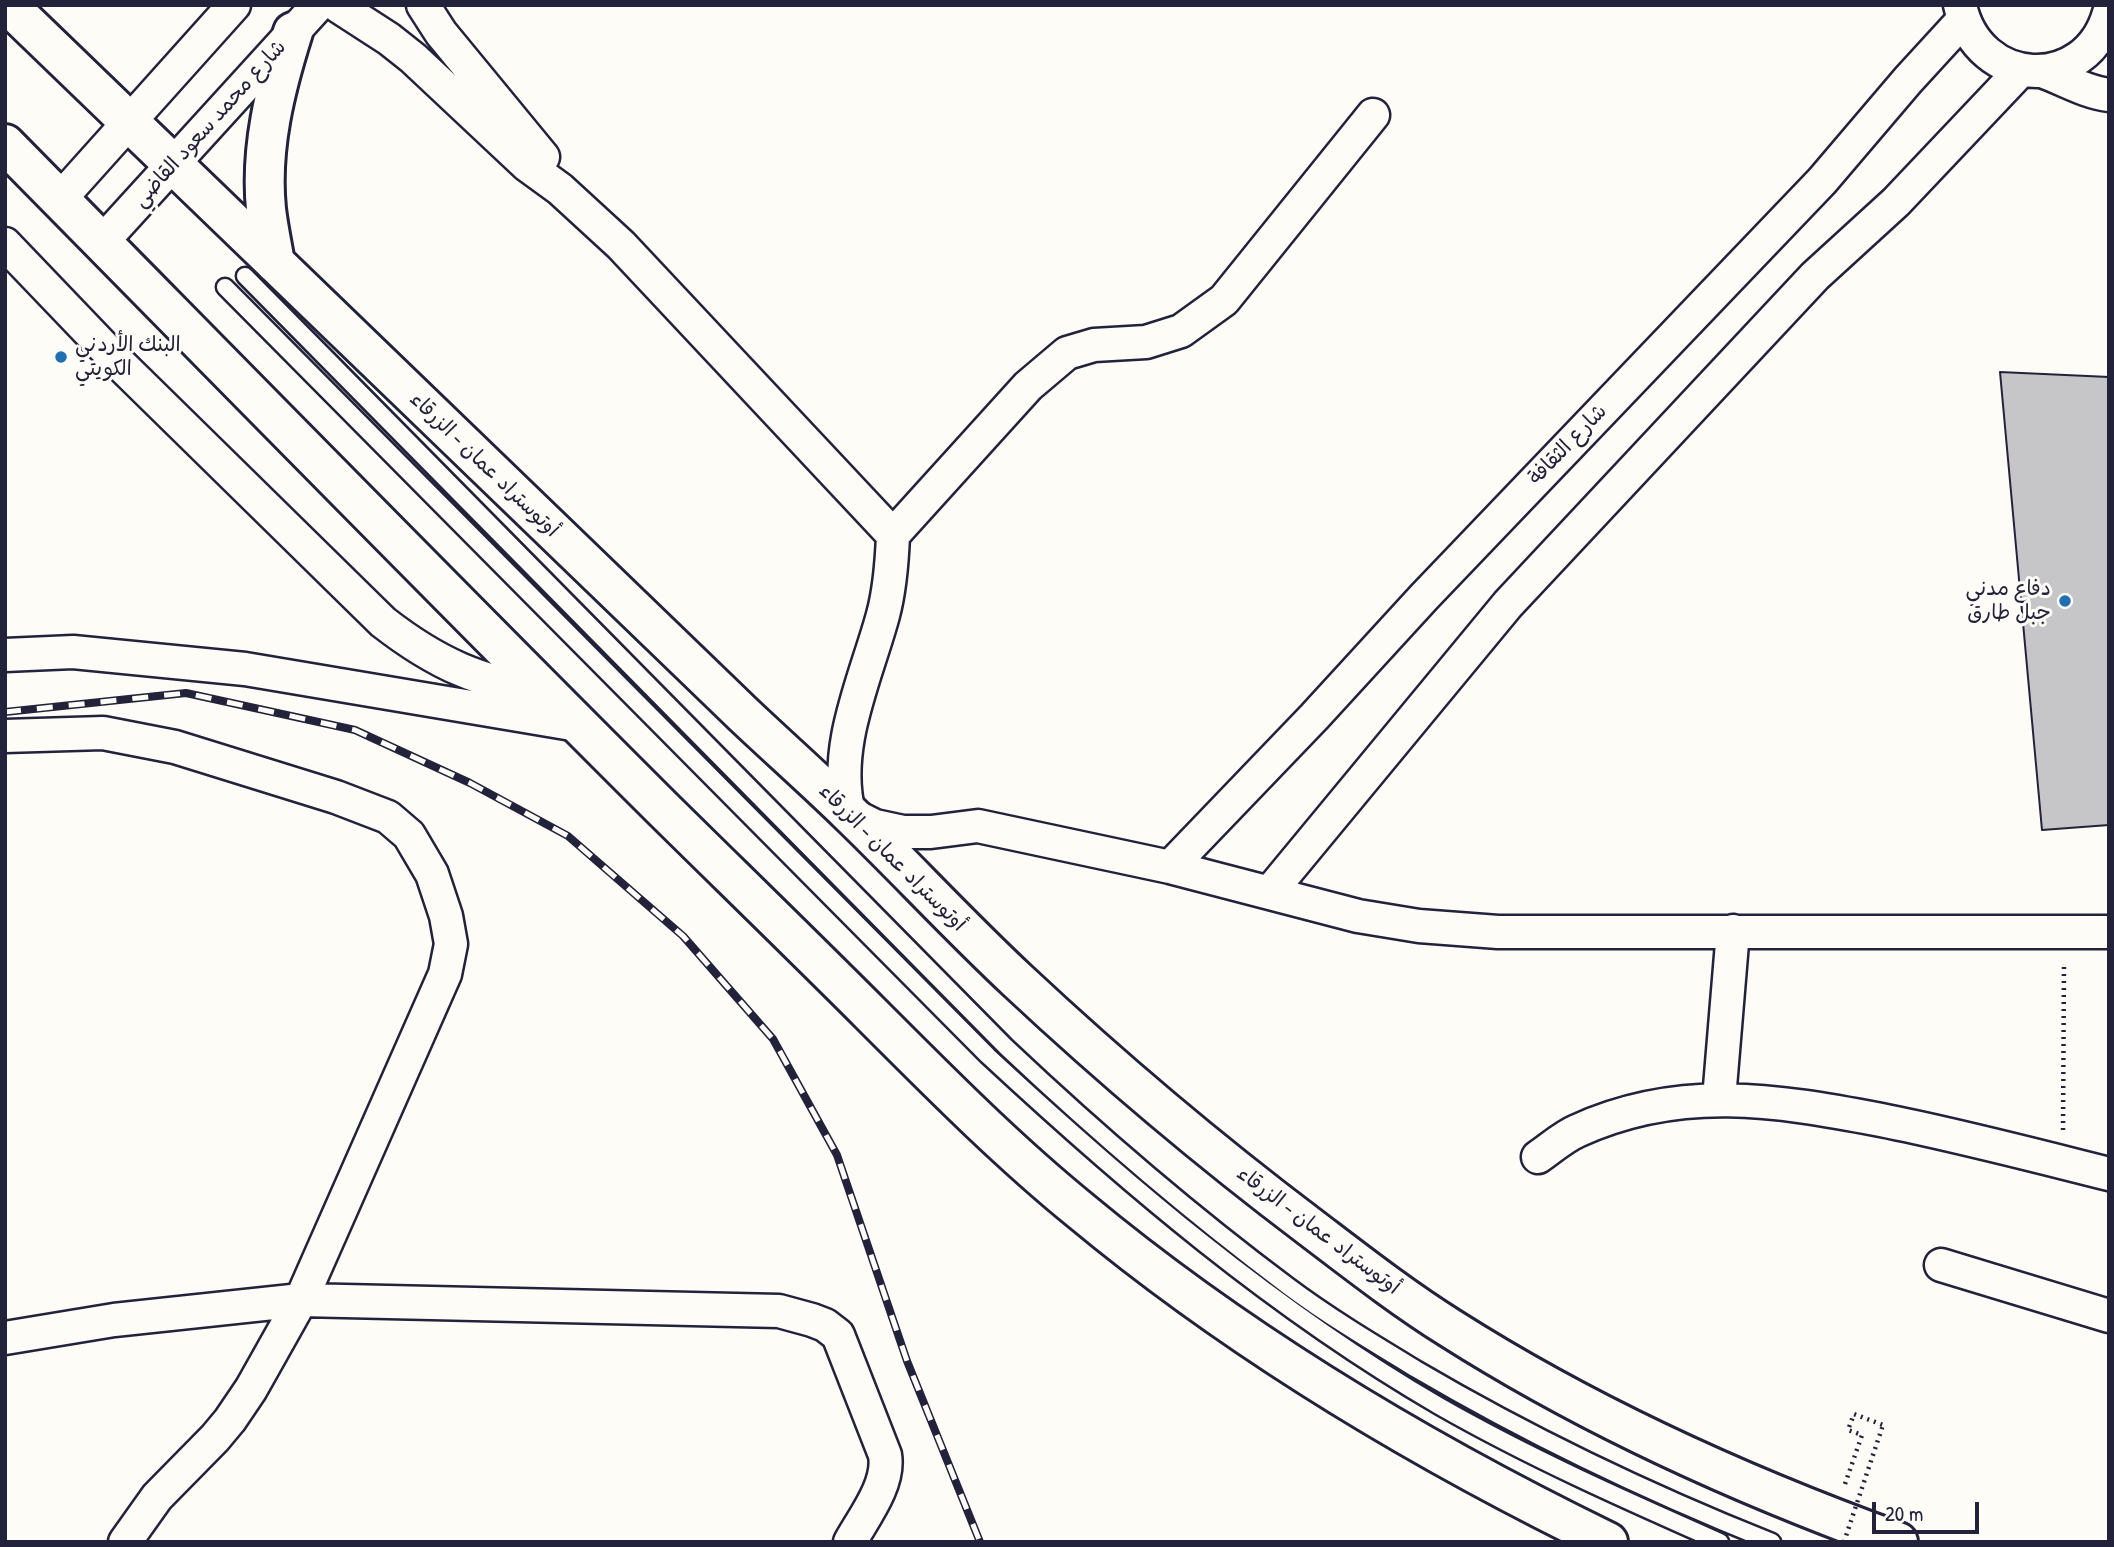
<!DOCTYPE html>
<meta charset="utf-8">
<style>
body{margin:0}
#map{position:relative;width:2114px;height:1547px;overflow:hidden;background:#fdfcf7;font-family:"Patrick Hand",sans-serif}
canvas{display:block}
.frame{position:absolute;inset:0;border:7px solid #22223b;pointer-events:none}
.scale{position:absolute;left:1872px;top:1502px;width:107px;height:32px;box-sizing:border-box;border:4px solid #22223b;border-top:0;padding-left:9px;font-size:21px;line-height:24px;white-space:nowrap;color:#22223b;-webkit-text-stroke:5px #fdfcf7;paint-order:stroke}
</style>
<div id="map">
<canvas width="2114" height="1547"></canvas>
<div class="frame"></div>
<div class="scale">20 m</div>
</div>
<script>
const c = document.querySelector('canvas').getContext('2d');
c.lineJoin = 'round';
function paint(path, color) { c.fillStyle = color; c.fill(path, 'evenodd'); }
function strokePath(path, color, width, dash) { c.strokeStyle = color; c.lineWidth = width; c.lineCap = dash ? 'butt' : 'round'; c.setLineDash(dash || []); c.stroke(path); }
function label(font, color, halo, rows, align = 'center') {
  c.font = font + ' "Patrick Hand","Playpen Sans Arabic",sans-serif'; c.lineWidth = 6; c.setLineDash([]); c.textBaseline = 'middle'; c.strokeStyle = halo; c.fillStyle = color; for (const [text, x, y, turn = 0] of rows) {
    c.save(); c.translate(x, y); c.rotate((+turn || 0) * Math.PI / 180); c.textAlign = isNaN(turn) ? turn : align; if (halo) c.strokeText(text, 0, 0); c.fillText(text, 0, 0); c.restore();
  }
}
const building = new Path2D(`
 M2000,372L2109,377V825L2042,830Z`);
paint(building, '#c6c6c8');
strokePath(building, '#22223b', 2);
const lane = new Path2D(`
 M245,276L1006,1047C1095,1131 1189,1212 1288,1286C1328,1316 1373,1343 1416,1369C1530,1436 1649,1493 1772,1542
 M225,287L988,1056C1128,1186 1274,1310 1439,1406C1530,1458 1625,1500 1720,1542`);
const street = new Path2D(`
 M423,5L441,33L543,157
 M1960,5C1978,89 2086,94 2109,13
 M338,6L389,39L413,58L527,165L560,189L621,245L893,535C892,561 890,589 883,615C866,678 832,747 849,813L875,826L903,832H931L978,826L1170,867L1358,916L1419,926L1498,932H2109
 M2042,71C2064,79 2085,92 2109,95
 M60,199L234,5
 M102,242L318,5
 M5,244L117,361L383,622C437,664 479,682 547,693
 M893,535L1028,386L1067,353L1094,345L1146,342L1181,331L1224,300L1373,115
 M5,655L73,652L245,669L578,725
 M5,736L103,733L175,747L336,797L388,817L409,835L432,874L446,916L451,944L445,974L301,1300L251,1389L230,1420L215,1438L157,1497L125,1542
 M1170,867L1314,717L1424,597L1822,181L1908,80L1963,20
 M1270,892L1508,604L1815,276L1896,202L2021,70
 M1719,1099L1733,931
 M1538,1157C1550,1149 1563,1137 1577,1131C1680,1084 1775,1100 1881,1120C1957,1135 2033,1155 2109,1174
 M1941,1265L2109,1316
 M5,1338L114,1320L301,1300L779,1311L812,1320L825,1325L838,1335L885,1455C890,1484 864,1517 850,1542`);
const highway = new Path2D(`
 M8,5L744,715C779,748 815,780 849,813C906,868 960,927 1018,981C1111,1068 1208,1150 1310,1227C1356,1262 1402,1298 1450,1328C1590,1417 1743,1486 1898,1542
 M5,144C224,366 442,589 663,809C732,877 801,944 870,1013C938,1081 1006,1150 1081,1211C1241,1344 1421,1451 1608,1542
 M275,263C272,245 268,227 266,209C260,148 275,89 293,32`);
strokePath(lane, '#22223b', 21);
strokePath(street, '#22223b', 37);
strokePath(highway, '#22223b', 44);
strokePath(new Path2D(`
 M2063,1130L2064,964
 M1845,1484L1862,1435L1848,1430L1854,1414L1883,1425`), '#22223b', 4.5, [2, 5]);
strokePath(lane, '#fdfcf7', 16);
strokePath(street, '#fdfcf7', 32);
strokePath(highway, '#fdfcf7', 38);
const rail = new Path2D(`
 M5,712L186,693L355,730L470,783L568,836L683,936L773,1039L837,1155L907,1361L980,1542`);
strokePath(rail, '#22223b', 8);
strokePath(rail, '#fdfcf7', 5, [16]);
strokePath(new Path2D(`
 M1844,1542L1883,1425`), '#22223b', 4.5, [2, 5]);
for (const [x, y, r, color] of [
 [61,357,7,"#1f6fb2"],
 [2065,601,7,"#1f6fb2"]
]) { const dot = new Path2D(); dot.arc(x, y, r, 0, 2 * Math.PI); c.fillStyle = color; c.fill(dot); strokePath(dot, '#fdfcf7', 2.5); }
label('21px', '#22223b', '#fdfcf7', [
 ["شارع محمد سعود القاضي",210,124,-48],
 ["شارع الثقافة",1568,445,-46],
 ["أوتوستراد عمان - الزرقاء",484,465,44],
 ["أوتوستراد عمان - الزرقاء",892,858,45],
 ["أوتوستراد عمان - الزرقاء",1318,1231,37]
]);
label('21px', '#22223b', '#fdfcf7', [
 ["البنك الأردني",75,345],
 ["الكويتي",75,369],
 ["دفاع مدني",2051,589,"right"],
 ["جبل طارق",2051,613,"right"]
], 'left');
</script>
